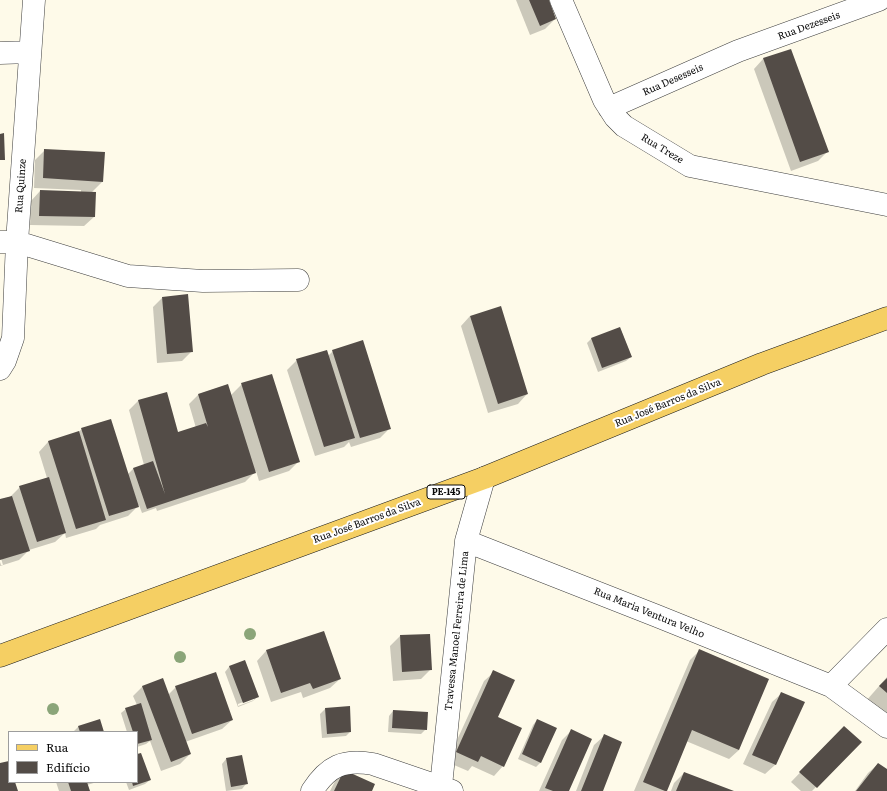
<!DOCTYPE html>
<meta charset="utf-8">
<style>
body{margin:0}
#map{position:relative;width:887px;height:791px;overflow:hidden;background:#fefae9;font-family:Literata,serif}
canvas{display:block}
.legend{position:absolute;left:8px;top:731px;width:130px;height:52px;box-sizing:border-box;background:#fff;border:1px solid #9d9d9d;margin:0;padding:5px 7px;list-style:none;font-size:12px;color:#0b0b0b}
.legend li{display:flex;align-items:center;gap:8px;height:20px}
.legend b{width:20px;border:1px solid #9d9d9d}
</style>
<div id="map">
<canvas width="887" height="791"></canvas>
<ul class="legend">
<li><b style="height:5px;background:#f5cf63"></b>Rua</li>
<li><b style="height:11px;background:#534c47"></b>Edifício</li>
</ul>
</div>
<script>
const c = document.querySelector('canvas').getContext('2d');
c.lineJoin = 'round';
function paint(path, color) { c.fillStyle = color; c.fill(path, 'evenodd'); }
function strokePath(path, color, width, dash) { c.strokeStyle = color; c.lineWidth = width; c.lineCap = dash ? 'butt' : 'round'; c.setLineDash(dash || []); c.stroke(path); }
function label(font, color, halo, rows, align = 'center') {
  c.font = font + ' Literata,serif'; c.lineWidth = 4; c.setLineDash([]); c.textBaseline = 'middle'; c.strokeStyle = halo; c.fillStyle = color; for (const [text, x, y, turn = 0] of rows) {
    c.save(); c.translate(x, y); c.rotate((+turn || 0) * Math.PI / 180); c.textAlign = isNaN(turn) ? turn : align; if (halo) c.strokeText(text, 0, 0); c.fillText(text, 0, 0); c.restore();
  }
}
paint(new Path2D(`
 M516,0H548L555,19L545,29L530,35Z
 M790,50L827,152L818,161L791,171L754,69L763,59Z
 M45,150L102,182L91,193L94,217L84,226L30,225L31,201L40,191L81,192V190L34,188L35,160Z
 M162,298L192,351L182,361L157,363L153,307Z
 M470,316L527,394L518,404L488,413L461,326Z
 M620,328L631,357L626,361L598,372L587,343L591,339Z
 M333,351L390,428L380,438L351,447L349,442L344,447L315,456L287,370L297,360L328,356Z
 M242,384L298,462L289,471L259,481L256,471L245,482L157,511L156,508L142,513L139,505L128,516L100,525L96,529L66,538L65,533L55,542L29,550L19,560L0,566V562L1,565H3L0,555V500L10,497L20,487L47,478L39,452L48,442L77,433L82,429L128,474L133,469L144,465L129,410L138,401L166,393L178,434L196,428L189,404L198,395L230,396Z
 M400,636L431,669L421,679L393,681L390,646Z
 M266,651L340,679L330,688L303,698L301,692L271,702L257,661Z
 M699,651L739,750L729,759L686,741L665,791H634L690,660Z
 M245,661L258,696L253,701L238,707L225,672L229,667ZM254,698V700L238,706V704Z
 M494,672L497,718L503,766L494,776L472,766L468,771L447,762L484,681Z
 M887,677V719L866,701Z
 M143,686L168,695L176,687L232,720L222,729L185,742L190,754L180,764L161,771L150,741L146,744L137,747V732H127L121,713L126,709L137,705L133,696Z
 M782,693L803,703L775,765L765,774L743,764L772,702Z
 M349,707L350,732L346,736L322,738L320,714L325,709Z
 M393,711L426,729L421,734L388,732L389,716Z
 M99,720L103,732H73L78,727Z
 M537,720L541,762L536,767L518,759L533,725Z
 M844,727L860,742L812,791H801L791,782Z
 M571,731L568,791H539L562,740Z
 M604,736L602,791H576L594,745Z
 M137,756L150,780L145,784L129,790L126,782H137Z
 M226,759L246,784L242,789L226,791L222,764Z
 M878,764L887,771V791H855L868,773Z
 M344,771L371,791H330L335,781Z
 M684,773L731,791H671L674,783Z
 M56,782H97L87,785L89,791H59Z`), '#0003');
paint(new Path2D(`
 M529,0H549L556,19L540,26Z
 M791,49L829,152L800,162L763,58Z
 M4,133L5,160H0V134Z
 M44,149L105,152L103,182L43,178Z
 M40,190L96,192L95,217L39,216Z
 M188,294L193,352L167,354L162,297Z
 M501,306L528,394L498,404L470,316Z
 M620,327L632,357L602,368L591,338Z
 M363,340L391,429L360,438L332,350Z
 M327,350L355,438L324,447L296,359Z
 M272,374L300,462L269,472L241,383Z
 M228,384L256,473L147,509L133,468L153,461L165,494L138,400L167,392L178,432L206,423L208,427L198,394Z
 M111,419L139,507L109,516L81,428Z
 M79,431L106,520L76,529L48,441Z
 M49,477L66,533L37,542L19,486Z
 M12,496L30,551L0,560V499Z
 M324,631L341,679L313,689L310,683L281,693L266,650Z
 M430,634L432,670L402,672L400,635Z
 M699,649L769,679L739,750L692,730L667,791H665L643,782Z
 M245,660L259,697L243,703L229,666Z
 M493,670L515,680L498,717L522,728L504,767L481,756L478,762L456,752Z
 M216,672L233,720L192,734L175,686Z
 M163,678L191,754L171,762L142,686Z
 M887,678V693L879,686Z
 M781,692L805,702L776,765L752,755Z
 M141,703L152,740L137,744V732H133L125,708Z
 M350,706L351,732L327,734L325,708Z
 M393,710L428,712L427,730L392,728Z
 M100,719L104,732H80L78,726Z
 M537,719L557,728L541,763L522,754Z
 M844,726L862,742L817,788L799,772Z
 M571,729L592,739L569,791H553L545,788Z
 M604,734L622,742L603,791H581Z
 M141,753L151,780L133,786L132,782H137V754Z
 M242,755L248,784L231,787L226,758Z
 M9,761V782H15L18,791H0V763Z
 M878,763L887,769V791H856Z
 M344,770L375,784L372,791H334Z
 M684,772L734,791H676Z
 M68,782H87L90,791H71Z`), '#534c47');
const minor = new Path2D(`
 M561,0L604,100L615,117L624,126L690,166L887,205
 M0,53L30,52
 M609,108L738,51L879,0
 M0,242H17L128,276L203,281L298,280
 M0,369L5,361L13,338L17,242L34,0
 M466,541L657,616L831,686L887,727
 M831,686L887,629
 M441,786L466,541L484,478
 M312,791C328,766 343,759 373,764L452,791`);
const major = new Path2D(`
 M0,656L484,478L762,364L887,318`);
strokePath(minor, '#3e3e3e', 23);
strokePath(major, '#1c1c1c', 23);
strokePath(minor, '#fff', 22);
strokePath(major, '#f5cf63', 22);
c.fillStyle = '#8ba579';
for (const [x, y] of [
 [250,634],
 [180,657],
 [53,709]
]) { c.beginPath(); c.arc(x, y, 6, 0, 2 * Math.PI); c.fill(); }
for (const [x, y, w] of [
 [446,492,38]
]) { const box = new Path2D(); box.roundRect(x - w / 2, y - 7, w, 14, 3); c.fillStyle = '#fff'; c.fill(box); strokePath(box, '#0b0b0b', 1); }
label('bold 9px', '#0b0b0b', null, [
 ["PE-145",446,492]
]);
label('10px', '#0b0b0b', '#fff', [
 ["Rua Dezesseis",809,26,-20],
 ["Rua Desesseis",673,80,-24],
 ["Rua Treze",662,149,31],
 ["Rua Quinze",21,186,-86],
 ["Rua José Barros da Silva",668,403,-22],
 ["Rua José Barros da Silva",367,521,-20],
 ["Rua Maria Ventura Velho",649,613,22],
 ["Travessa Manoel Ferreira de Lima",457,631,-84]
]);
</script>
